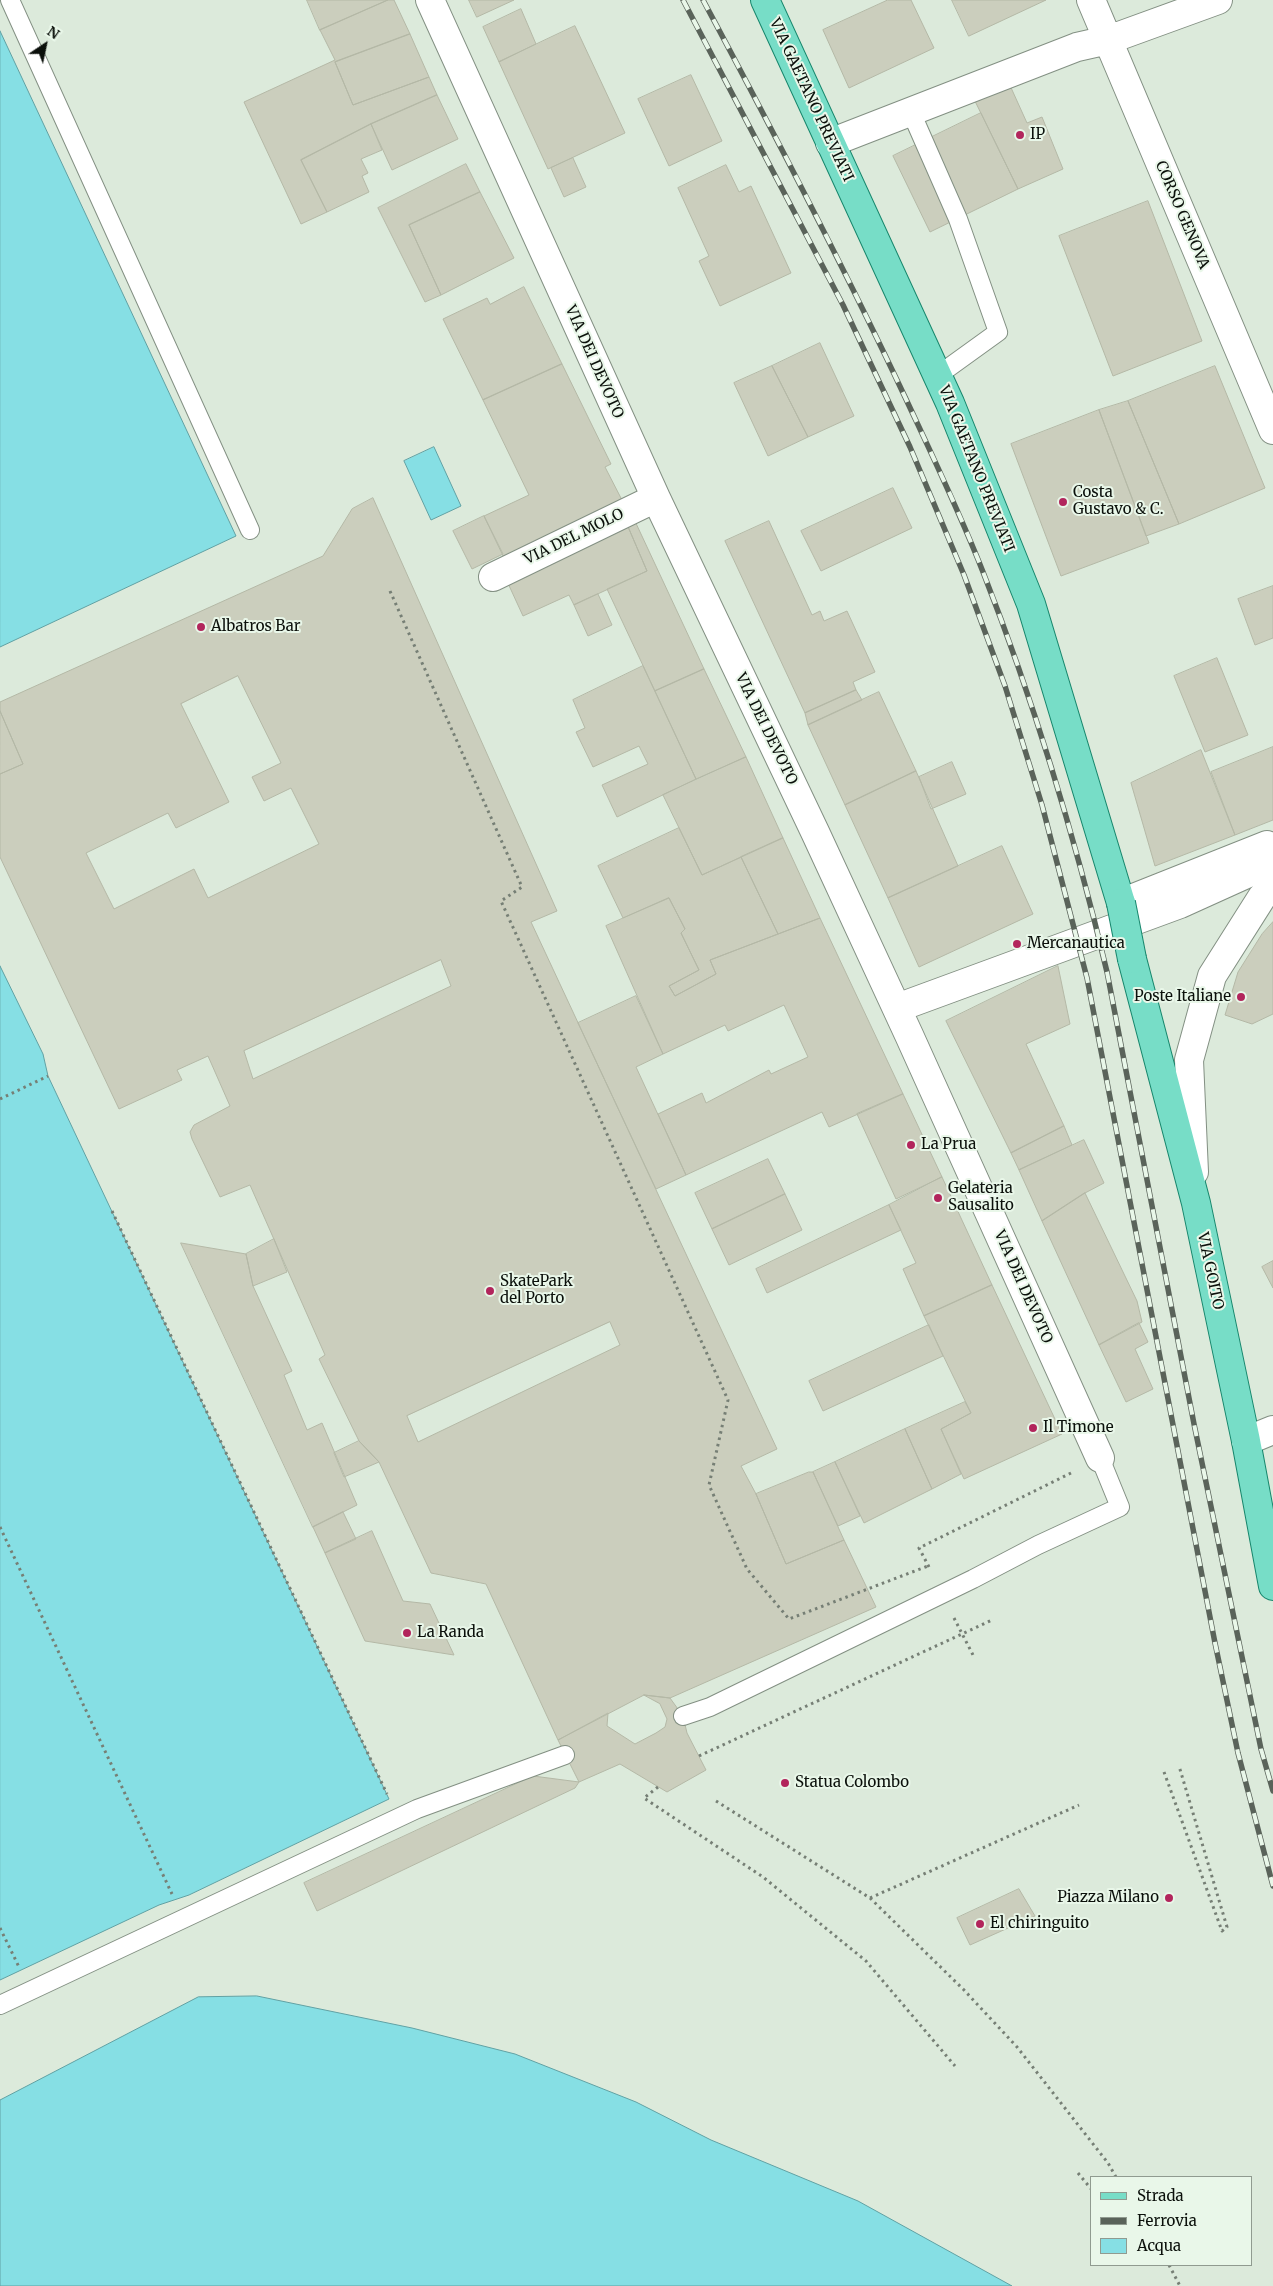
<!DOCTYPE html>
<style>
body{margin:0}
#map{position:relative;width:1273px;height:2286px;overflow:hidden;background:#dceadb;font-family:Merriweather,serif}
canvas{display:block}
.legend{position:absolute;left:1090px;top:2176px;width:162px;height:90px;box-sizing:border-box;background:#e9f7e9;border:1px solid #909b90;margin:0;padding:6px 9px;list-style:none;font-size:15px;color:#0b100b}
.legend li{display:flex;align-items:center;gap:10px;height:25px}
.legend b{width:25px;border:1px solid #909b90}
.north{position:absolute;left:20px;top:20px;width:50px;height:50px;-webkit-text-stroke:4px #e9f7e9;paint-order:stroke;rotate:34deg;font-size:14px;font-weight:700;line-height:20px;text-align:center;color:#0b100b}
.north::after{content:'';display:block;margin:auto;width:18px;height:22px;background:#0b100b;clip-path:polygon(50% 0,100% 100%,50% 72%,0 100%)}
</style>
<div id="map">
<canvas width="1273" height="2286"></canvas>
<ul class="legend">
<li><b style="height:6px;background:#77ddc7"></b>Strada</li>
<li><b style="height:6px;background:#5a635a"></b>Ferrovia</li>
<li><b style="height:14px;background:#86dfe4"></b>Acqua</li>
</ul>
<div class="north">N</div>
</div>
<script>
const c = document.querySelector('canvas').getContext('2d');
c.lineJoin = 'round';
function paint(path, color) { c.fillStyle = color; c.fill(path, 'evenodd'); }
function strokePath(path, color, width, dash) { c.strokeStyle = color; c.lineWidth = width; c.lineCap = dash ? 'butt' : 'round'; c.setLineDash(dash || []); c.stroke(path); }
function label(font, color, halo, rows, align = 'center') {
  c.font = font + ' Merriweather,serif'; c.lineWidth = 4; c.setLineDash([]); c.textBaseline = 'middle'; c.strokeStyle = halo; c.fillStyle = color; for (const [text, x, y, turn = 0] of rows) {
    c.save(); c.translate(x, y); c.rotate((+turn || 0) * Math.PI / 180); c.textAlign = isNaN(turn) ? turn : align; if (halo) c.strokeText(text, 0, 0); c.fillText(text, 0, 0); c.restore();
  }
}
const water = new Path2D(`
 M0,31L236,536L0,647Z
 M434,447L461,506L431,520L404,461Z
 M0,966L43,1054L48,1076L389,1799L189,1895L159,1905L0,1980Z
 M257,1996L412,2028L515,2054L636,2102L711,2140L858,2201L1012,2286H0V2100L198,1997Z`);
paint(water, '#86dfe4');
strokePath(water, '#61a1a3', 1);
const building = new Path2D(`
 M307,0H388L320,30Z
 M388,0H394L410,34L335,62L353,105L429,77L437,95L371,124L301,160L327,212L301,224L244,102L335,60L320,30Z
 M469,0H514L477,17Z
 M888,0H911L934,48L849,88L823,30Z
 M952,0H1046L969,36Z
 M521,9L536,44L499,62L483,27Z
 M575,26L625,133L548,169L499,62Z
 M410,34L429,77L353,105L335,62Z
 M691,75L722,141L669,166L638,99Z
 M1008,81L1027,123L1042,117L1063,169L1018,189L973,97Z
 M437,95L458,139L392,170L371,124Z
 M981,113L1018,189L930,232L893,156Z
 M371,124L382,150L361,159L368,173L362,176L369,192L327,212L301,160Z
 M573,158L586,187L564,197L551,168Z
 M466,164L480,192L409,225L441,295L425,302L378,208Z
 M726,165L739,192L751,186L791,273L720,306L699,261L709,256L678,188Z
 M480,192L514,258L441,295L409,225Z
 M1148,201L1202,341L1113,376L1059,236Z
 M524,287L562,364L483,400L443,319L487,298L490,304Z
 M820,343L854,416L808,437L772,366Z
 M562,364L611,464L605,467L623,502L505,560L484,516L529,495L483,400Z
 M772,366L808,437L768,456L734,383Z
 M1215,366L1265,488L1179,524L1128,401Z
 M1128,401L1179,524L1146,536L1099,410Z
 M1099,410L1149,543L1061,576L1011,444Z
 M893,488L912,528L821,571L801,531Z
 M373,498L557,911L531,922L777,1449L741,1466L756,1494L786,1564L844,1540L876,1607L670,1698L644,1695L558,1740L486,1584L431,1573L379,1462L359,1441L319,1359L325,1355L250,1185L220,1197L192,1139L190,1132L194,1125L230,1106L208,1056L177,1070L182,1080L119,1109L0,857V774L23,764L0,711V702L323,556L352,509Z
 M484,516L503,554L472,569L453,531Z
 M634,519L704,669L655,691L607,589L647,571L626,522Z
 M769,521L812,615L820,611L824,621L847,611L875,672L853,682L856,690L805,713L725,541Z
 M626,522L647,571L574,605L569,595L523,616L506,579Z
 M1273,586V638L1255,645L1238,599Z
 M598,594L612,625L588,636L574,605Z
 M1217,658L1248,735L1205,752L1174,676Z
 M643,666L696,779L617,817L602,785L648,764L639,746L593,767L576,732L585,728L573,700Z
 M704,669L746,757L696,779L655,691Z
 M238,676L281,763L252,777L264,801L291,788L319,844L208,898L194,869L114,909L86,853L168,813L176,828L229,802L181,704Z
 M856,690L862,700L808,725L805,713Z
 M879,692L916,771L845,805L808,725Z
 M0,711L23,764L0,774Z
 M1273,747V820L1235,835L1211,772Z
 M1201,750L1235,835L1155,866L1131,783Z
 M746,757L783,838L702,875L663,795Z
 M952,762L966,794L931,809L919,777Z
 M916,771L958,866L888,898L845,805Z
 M679,828L702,875L741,857L778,934L710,960L716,974L675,996L669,986L699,970L681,933L685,929L669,898L623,918L598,866Z
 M783,838L820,918L778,934L741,857Z
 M1002,846L1033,914L919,967L888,898Z
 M669,898L685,929L681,933L699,970L669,986L675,996L716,974L710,960L820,918L903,1094L829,1127L822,1112L686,1175L658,1114L702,1093L706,1103L769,1070L771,1074L808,1057L784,1005L728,1031L725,1025L663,1054L606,926Z
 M1273,922V1014L1252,1024L1225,1015L1238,972L1262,934Z
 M441,960L451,986L253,1079L244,1051Z
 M1058,966L1070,1024L1026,1044L1064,1126L1011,1153L946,1021Z
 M636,996L663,1054L636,1067L686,1175L656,1189L578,1023Z
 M903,1094L942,1177L896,1199L857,1114Z
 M1064,1126L1072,1145L1019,1170L1011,1153Z
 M1084,1140L1104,1183L1085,1193L1042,1221L1019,1170Z
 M768,1159L785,1194L712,1229L695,1193Z
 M942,1177L992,1285L924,1316L903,1269L916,1263L889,1205Z
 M1085,1193L1137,1301L1142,1322L1099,1345L1042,1221Z
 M785,1194L802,1230L729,1265L712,1229Z
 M889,1205L901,1230L767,1293L756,1269Z
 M274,1239L287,1272L253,1286L246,1254Z
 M181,1243L246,1254L253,1286L292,1371L284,1375L307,1430L322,1423L357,1505L313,1527Z
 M1273,1261V1288L1262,1267Z
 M992,1285L1062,1434L964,1479L941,1429L971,1413L924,1316Z
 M610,1322L620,1345L418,1442L407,1416Z
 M1139,1323L1148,1342L1135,1349L1153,1389L1126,1402L1099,1345Z
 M929,1325L943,1356L823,1411L809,1381Z
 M965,1402L971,1413L941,1429L961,1474L932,1489L905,1429Z
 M905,1429L932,1489L864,1523L835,1462Z
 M359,1441L379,1462L344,1477L334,1453Z
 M835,1462L860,1516L838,1526L813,1472Z
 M809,1472H813L844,1540L786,1564L756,1494Z
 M343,1512L356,1539L325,1553L313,1527Z
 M372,1531L403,1601L430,1604L454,1655L365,1641L325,1553Z
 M644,1695L670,1698L683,1716L687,1733L706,1770L667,1792L620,1764L579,1782L558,1740L608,1713L607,1726L635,1744L656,1733L665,1727L667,1719L660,1704Z
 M533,1776L579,1782L575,1788L317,1911L304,1883Z
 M1019,1889L1035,1916L970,1945L957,1918Z`);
paint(building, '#cbcebd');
strokePath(building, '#b4b8a6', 1);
const lane = new Path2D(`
 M10,0L250,530
 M911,112L958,219L998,332L937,376
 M683,1716L710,1707L973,1579L1038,1545L1120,1507L1100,1458
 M0,2005L417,1809L565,1755`);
const street = new Path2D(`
 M430,0L656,498L815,832L909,1035L1100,1458
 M1091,0L1273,430
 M830,143L1077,47L1108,40L1218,0
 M493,577L656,498
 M1121,903L1267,845
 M897,1008L1180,904L1273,862
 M1194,1172L1189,1060L1212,976L1262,897L1273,887
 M1246,1441L1273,1430`);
const primary = new Path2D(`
 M765,0L950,403L1031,604L1121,903
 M1132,959L1196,1203L1246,1441L1273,1586`);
strokePath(lane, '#839083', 20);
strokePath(street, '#839083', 30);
strokePath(primary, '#17866c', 30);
strokePath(new Path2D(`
 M390,591L522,887L501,901L728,1400L709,1485L747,1569L789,1619L928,1566
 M0,1099L48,1076
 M112,1211L387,1794
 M0,1527L172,1894
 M929,1567L919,1548L1071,1473
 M954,1618L973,1655
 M699,1756L992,1620
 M1164,1772L1222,1931L1227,1927L1179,1766
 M658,1787L644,1798L763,1877L866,1961L955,2066
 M716,1801L870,1898L964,1990L1017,2047L1108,2163L1116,2177
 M870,1898L1079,1805
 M0,1928L19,1967
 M1078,2173L1092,2190
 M1169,2265L1180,2286`), '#767f75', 3, [2.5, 4]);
strokePath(lane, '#fff', 18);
strokePath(street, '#fff', 28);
strokePath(primary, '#77ddc7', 28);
const rail = new Path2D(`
 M683,0L843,305L910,447L964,575L1005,686L1042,805L1087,978L1215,1643L1238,1753L1273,1886
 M703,0C773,131 842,263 905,397C932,455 960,513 983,572C1034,702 1075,837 1107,972L1194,1424L1261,1749L1273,1791`);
strokePath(rail, '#5a635a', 5.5);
strokePath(rail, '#e9f7e9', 4, [11]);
const primaryBridge = new Path2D(`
 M1121,903L1132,959`);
strokePath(primaryBridge, '#17866c', 30, []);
strokePath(primaryBridge, '#77ddc7', 28);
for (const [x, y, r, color] of [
 [1020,135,5,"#b2255c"],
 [1063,502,5,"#b2255c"],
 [201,627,5,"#b2255c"],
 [1017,944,5,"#b2255c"],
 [1241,997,5,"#b2255c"],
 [911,1145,5,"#b2255c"],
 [938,1198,5,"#b2255c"],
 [490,1291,5,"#b2255c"],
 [1033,1428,5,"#b2255c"],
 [407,1633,5,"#b2255c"],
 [785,1783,5,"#b2255c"],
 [1169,1898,5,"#b2255c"],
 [980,1924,5,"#b2255c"]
]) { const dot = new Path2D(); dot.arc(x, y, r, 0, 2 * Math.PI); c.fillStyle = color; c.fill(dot); strokePath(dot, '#e9f7e9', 2); }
label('15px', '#0b100b', '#e9f7e9', [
 ["VIA GAETANO PREVIATI",811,100,65],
 ["CORSO GENOVA",1182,215,67],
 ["VIA DEI DEVOTO",594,362,66],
 ["VIA GAETANO PREVIATI",976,469,68],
 ["VIA DEL MOLO",574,537,-26],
 ["VIA DEI DEVOTO",766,729,64],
 ["VIA GOITO",1210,1271,78],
 ["VIA DEI DEVOTO",1023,1287,66]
]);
label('15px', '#0b100b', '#e9f7e9', [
 ["IP",1030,135],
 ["Costa",1073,493],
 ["Gustavo & C.",1073,510],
 ["Albatros Bar",211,627],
 ["Mercanautica",1027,944],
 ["Poste Italiane",1231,997,"right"],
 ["La Prua",921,1145],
 ["Gelateria",948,1189],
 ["Sausalito",948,1206],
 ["SkatePark",500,1282],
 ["del Porto",500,1299],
 ["Il Timone",1043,1428],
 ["La Randa",417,1633],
 ["Statua Colombo",795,1783],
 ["Piazza Milano",1159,1898,"right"],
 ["El chiringuito",990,1924]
], 'left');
</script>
